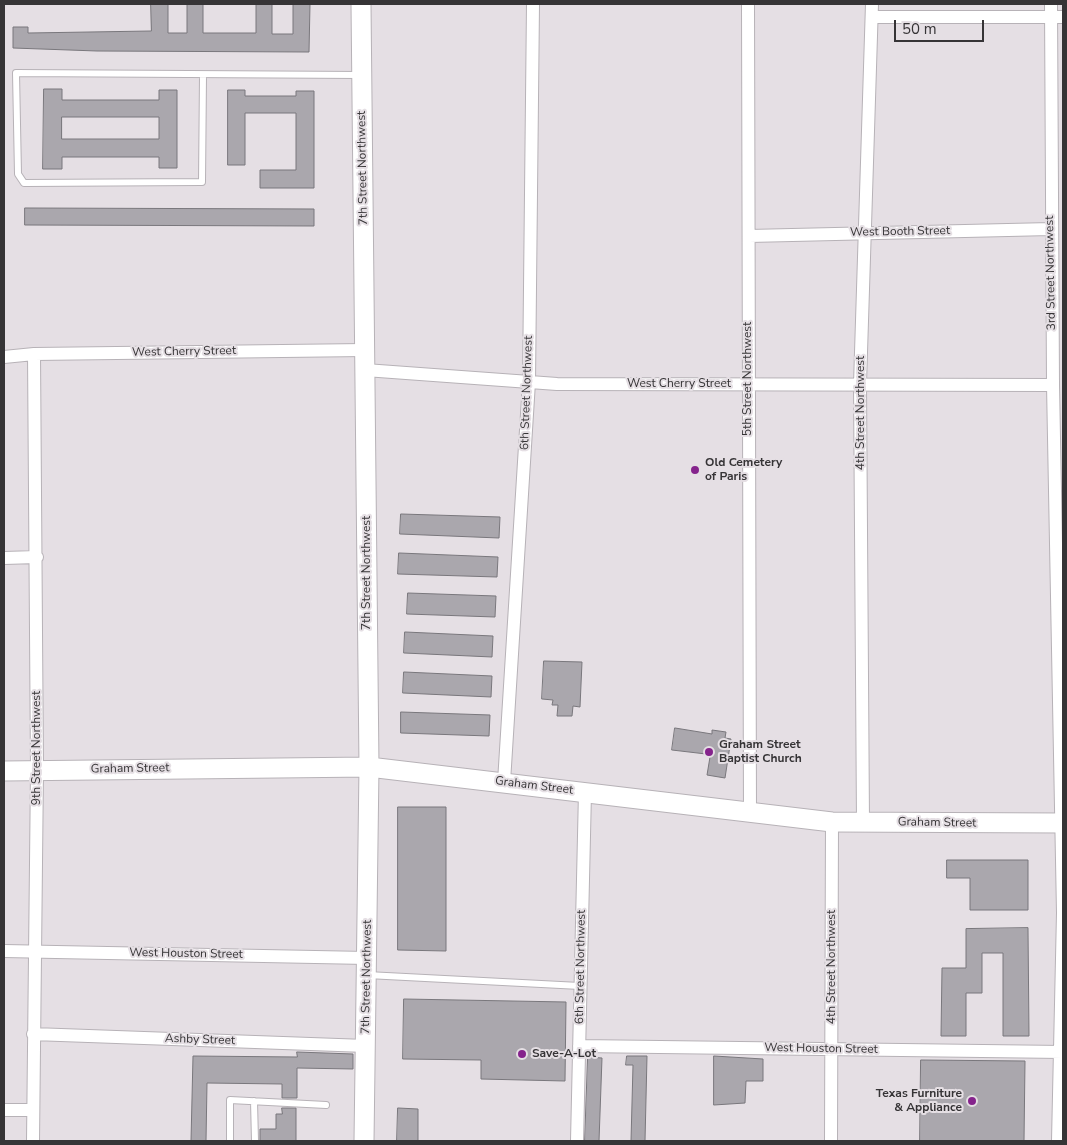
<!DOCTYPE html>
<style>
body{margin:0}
#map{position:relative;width:1067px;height:1145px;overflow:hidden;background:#e5dfe4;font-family:"Nunito Sans",sans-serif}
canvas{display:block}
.frame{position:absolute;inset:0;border:5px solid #363436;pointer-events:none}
.scale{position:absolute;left:894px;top:20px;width:90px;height:22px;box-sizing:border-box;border:2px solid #363436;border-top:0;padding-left:6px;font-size:15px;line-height:18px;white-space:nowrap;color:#363436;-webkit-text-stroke:4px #e5dfe4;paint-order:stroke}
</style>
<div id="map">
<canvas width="1067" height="1145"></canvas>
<div class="frame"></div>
<div class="scale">50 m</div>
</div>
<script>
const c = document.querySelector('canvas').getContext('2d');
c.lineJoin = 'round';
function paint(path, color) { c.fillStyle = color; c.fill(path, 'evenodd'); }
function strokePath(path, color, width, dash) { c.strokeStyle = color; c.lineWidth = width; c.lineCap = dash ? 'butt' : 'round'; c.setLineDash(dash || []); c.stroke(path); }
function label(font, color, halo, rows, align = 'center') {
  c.font = font + ' "Nunito Sans",sans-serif'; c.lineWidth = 4; c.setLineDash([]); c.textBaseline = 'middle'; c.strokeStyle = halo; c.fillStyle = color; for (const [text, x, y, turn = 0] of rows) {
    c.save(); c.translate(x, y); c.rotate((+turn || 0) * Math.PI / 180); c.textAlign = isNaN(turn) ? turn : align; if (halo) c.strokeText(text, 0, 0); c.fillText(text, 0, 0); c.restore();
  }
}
const building = new Path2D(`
 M151,4H168V33H187V4H203V33H256V4H272V34H293V4H310L309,52L97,51L13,48V27H28V33L151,31Z
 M44,89H62V100H159V90H177V168H159V157H62V169H43ZM62,117H159V139H62Z
 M228,90H245V96H296V91H314V188H260V170H296V113H245V165H228Z
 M25,208L314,209V226L25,225Z
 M401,514L500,517L499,538L400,534Z
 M399,553L498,557L497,577L398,574Z
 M408,593L496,596L495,617L407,614Z
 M405,632L493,636L492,657L404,653Z
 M544,661L582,662L580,707L573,706L572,716H557L558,705H552L553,700L542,699Z
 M404,672L492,676L491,697L403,693Z
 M401,712L490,715L489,736L401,733Z
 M675,728L712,734V730L726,732L725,738L731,739L725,778L707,775L710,757L706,756V754L672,750Z
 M398,807H446V951L398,950Z
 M947,860H1028V910H970V878H947Z
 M1028,928L1029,1036H1003V953H982V993H966V1036H941L942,968H966V929Z
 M404,999L566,1002L565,1081L481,1079V1060L403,1059Z
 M297,1052L353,1054V1069L297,1068V1098H282V1084L207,1083L206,1141H191L193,1056L297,1057Z
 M627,1056H647L645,1141H631L633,1065H626Z
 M714,1056L763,1059V1081H746L745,1103L714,1105Z
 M588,1057L602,1058L599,1141H585Z
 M921,1060L1025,1061L1024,1141H920Z
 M282,1108H296V1141H260V1129H276V1114H282Z
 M398,1108L418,1109V1141H397Z`);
paint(building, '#aaa7ad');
strokePath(building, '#79777c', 1);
const lane = new Path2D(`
 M203,76L202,182L24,183L18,174L16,73L361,75
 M367,975L580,986
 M254,1101L255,1141
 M230,1141V1100L326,1105`);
const street = new Path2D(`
 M748,4L750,814
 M1051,4L1053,385L1063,913L1058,1141
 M872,17H1063
 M749,236L1051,229
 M4,357L34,354L365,350
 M365,370L557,384L1053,385
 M4,558L37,557
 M504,782L529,382L533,4
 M863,822L860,384L872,4
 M4,951L367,958
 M33,1034L366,1046
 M579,1046L1063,1052
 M4,1110H32
 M33,1141L37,770L34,354
 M577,1141L585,792
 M831,1141L832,822`);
const secondary = new Path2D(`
 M361,4L369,767L364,1141
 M4,771L369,767L832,822L1063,823`);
strokePath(lane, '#b7b2b7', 8);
strokePath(street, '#b7b2b7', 14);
strokePath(secondary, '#b7b2b7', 21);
strokePath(lane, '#fff', 6);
strokePath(street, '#fff', 12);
strokePath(secondary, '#fff', 19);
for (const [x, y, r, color] of [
 [695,470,5,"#85238c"],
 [709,752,5,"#85238c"],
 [522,1054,5,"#85238c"],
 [972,1101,5,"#85238c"]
]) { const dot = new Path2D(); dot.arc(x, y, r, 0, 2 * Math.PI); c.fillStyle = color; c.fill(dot); strokePath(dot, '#e5dfe4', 2); }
label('12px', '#363436', '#e5dfe4', [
 ["7th Street Northwest",363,168,-91],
 ["West Booth Street",900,232,-1],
 ["3rd Street Northwest",1051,273,-91],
 ["West Cherry Street",184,352,-1],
 ["5th Street Northwest",748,379,-90],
 ["West Cherry Street",679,384],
 ["6th Street Northwest",527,393,-88],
 ["4th Street Northwest",861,413,-90],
 ["7th Street Northwest",367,573,-90],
 ["9th Street Northwest",37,748,-90],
 ["Graham Street",130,769,-1],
 ["Graham Street",534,786,7],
 ["Graham Street",937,823,1],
 ["West Houston Street",186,954,1],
 ["6th Street Northwest",581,967,-89],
 ["4th Street Northwest",832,967,-90],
 ["7th Street Northwest",367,977,-89],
 ["Ashby Street",200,1040,2],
 ["West Houston Street",821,1049,1]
]);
label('bold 12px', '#363436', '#e5dfe4', [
 ["Old Cemetery",705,463],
 ["of Paris",705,477],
 ["Graham Street",719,745],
 ["Baptist Church",719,759],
 ["Save-A-Lot",532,1054],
 ["Texas Furniture",962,1094,"right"],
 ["& Appliance",962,1108,"right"]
], 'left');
</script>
